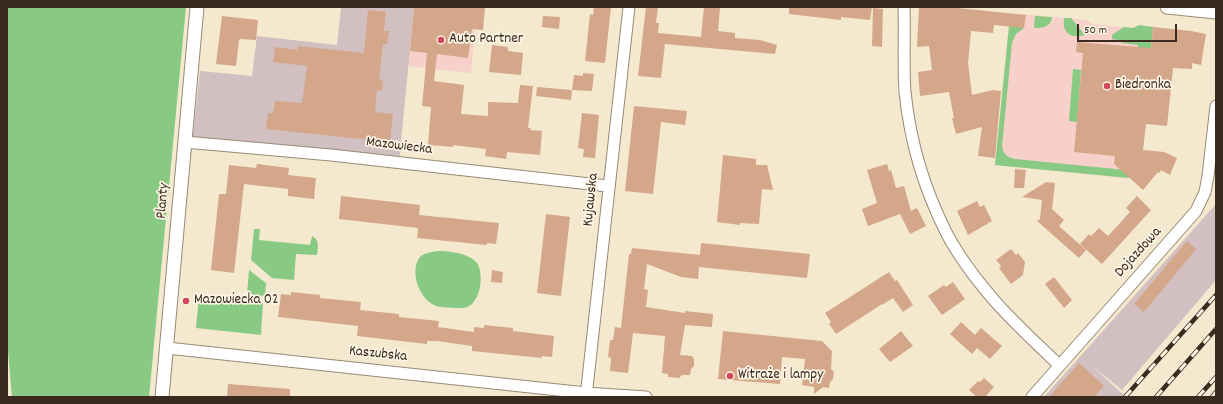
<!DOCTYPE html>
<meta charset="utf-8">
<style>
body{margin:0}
#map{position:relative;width:1223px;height:404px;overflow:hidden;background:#f4e9ce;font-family:Dekko,sans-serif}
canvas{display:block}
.frame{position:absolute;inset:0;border:8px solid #3b2a1e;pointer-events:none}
.scale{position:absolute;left:1077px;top:24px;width:100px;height:18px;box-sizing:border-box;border:2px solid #3b2a1e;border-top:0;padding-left:5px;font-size:12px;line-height:14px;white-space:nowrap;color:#3b2a1e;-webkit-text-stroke:3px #fcf5e5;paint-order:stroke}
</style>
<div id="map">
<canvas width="1223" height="404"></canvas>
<div class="frame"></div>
<div class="scale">50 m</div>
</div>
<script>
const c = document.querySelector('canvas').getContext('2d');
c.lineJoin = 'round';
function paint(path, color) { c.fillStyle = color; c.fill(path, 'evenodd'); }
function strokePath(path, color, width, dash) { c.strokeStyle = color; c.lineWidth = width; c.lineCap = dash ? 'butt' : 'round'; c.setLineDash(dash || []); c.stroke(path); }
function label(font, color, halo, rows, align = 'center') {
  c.font = font + ' Dekko,sans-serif'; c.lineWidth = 3.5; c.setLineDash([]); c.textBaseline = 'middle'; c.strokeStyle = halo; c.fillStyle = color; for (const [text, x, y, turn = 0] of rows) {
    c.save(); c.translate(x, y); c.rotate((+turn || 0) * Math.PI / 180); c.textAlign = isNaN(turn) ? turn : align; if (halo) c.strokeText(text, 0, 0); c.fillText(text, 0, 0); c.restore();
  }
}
paint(new Path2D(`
 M414,7H477L471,73L408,66Z
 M1010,13L1087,20L1092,24L1124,27L1133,28L1139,25L1145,26L1128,178L995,165Z`), '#f7d1c9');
paint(new Path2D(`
 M341,7H414L399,163L192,144L200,71L252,76L257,36L337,45Z
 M1216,204V280L1122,390L1091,365L1126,397H1044Z`), '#d2bfc1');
paint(new Path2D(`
 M7,7H186L149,397H12L7,340Z
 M1035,16L1052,17C1051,27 1043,28 1034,28Z
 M1064,18H1071L1085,35C1070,39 1062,33 1064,18Z
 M1139,25L1153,27L1151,49L1131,176L1128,178L995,165L1009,26L1024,28L1016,34L1012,43L1002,146C1003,155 1008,157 1015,159L1126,170L1138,45L1122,43L1123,41L1112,39V35L1124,27L1133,28Z
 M1073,69L1081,70L1077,122L1069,121Z
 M254,229H260L259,240L310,245L312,236C320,240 318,247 317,255L296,254L294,280L272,278L251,260Z
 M437,251C449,251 469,253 477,263C485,275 480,306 464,308C458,308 439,308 434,305C419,298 409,271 420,257C424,253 432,252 437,251Z
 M249,270L266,283L265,296L247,294Z
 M199,296L263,303L261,335L196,328Z`), '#88ca83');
paint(new Path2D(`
 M414,7H485L483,30L472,29L468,58L437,54L434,81L464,85L461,114L488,116V102L518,103L520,85L533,86L528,128H531L530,130L542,131L540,155L507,152L506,159L485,156L486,149L453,145V147L428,145L431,107L422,106L427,53L410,51Z
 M594,7H611L605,63L585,61L590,14L593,15Z
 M646,7H658L656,23H659L658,33L701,37L704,7H720L718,31L735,33V38L760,40L777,45L775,54L665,44L661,78L638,76Z
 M789,7H872L870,20L841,17V20L789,14Z
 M919,7H948L1026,15L1024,28L994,25L993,33L971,31L968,63L972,95L993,90L1001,91L995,158L978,156L982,127L956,134L952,118H954L949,92L920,96L918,72L932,70L929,46L917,47Z
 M873,8L883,9L882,47L872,46Z
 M368,10L386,12L384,31H389L387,44H383L379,79L383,80L382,91L377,90L375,112L393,114L390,142L266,129L268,113H273L275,101L302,103L307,66L273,62L275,47L297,50L298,46L364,53Z
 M222,16L258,20L256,40L240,39L239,40L236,66L216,64Z
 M543,16L560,17L559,29L542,27Z
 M1153,27L1191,31L1206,34L1201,65L1192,63V69L1173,68L1167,126L1146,124L1143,150L1164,152L1177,158L1170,175L1161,170L1160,173L1158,172L1143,190L1114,164L1115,156L1074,152L1083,53L1076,52L1077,42L1151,48Z
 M492,45L508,47V51L523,53L521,75L489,72Z
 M583,73L594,74L592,91L572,90L574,75L583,76Z
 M537,87L572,90L571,100L536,96Z
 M634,106L687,111L685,125L661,122L653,194L625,191Z
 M582,113L599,115L595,158L583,157L584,149L578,148Z
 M723,155L756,159V165H767L773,190L762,189L759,224L740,223V225L717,222Z
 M257,164L289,168L288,175L316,178L314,199L288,196V189L244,184L234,273L211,270L219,194H226L229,165L256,168Z
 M887,164L889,171L891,170L896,188L904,186L911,211L917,208L926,226L910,234L900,214L868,226L862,209L877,203L867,170Z
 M1015,169L1026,170L1024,188H1014Z
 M1046,182L1055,183L1052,209L1064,220L1059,226L1086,250L1079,258L1037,221L1040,219L1042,200L1022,197Z
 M341,196L420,205L419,215L499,223L496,244L487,243V245L417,238L418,228L339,219Z
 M1137,196L1151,210L1102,264L1080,244L1089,234L1091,236L1099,228L1108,236L1130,212L1126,208Z
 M977,201L980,207L984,205L992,221L968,235L957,211Z
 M546,214L570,217L561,296L537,293Z
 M1187,241L1196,249L1144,312L1134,304Z
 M701,243L810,254L807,278L699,267L698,279L681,277L647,264L644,289L648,290L646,307L685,313V311L713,314L712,327L685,325L680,355L692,356L694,359V366L691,369L690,375H682L679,378L668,377V374L662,373L665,336L633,333L628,373L610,371L611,358L608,357L610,340H613L615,327L621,328L629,254H631L632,248L700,255Z
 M1011,249L1016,255L1018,253L1025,262L1023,275L1011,284L999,268L1001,266L996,260Z
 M492,270L503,272L502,283L491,282Z
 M889,272L895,281L897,280L913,305L903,312L893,298L882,305V304L836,334L829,324L831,322L825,313Z
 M1054,277L1072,300L1064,308L1045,284Z
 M953,282L965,299L942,315L928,296L944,285L946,287Z
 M291,292L320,295V298L361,302L360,310L399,314V317L439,321L438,327L474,332V327L484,328V325L513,328V331L554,336L552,357L542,356V358L472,351V346L437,341H427V344L357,336L358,326L278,317L281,294L291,295Z
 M961,322L975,335L981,328L1002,346L990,359L977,348L972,354L950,334Z
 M723,331L822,341L832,351L831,369L834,372L833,379L830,382L829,388L823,387L814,394V387L802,385L805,359L782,357L780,384L718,379Z
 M901,331L913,346L890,362L879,349Z
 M1079,363L1104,386L1094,397H1049Z
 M984,378L994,387L985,397H977L969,390L978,381L980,382Z
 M228,384L290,389V397H227Z`), '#d4a68a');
const minor = new Path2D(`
 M904,7C905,35 903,64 905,92C910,141 925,191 947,234C959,257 976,279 993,299C1013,322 1037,344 1059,365
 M185,142L331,155L608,186
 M167,348L586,393L646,397
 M586,397L629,7
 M1032,397L1196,211L1205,192L1208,176L1216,106`);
const tertiary = new Path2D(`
 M1167,7L1216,12
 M162,397L197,7`);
strokePath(minor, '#988a76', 13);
strokePath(tertiary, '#988a76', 15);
strokePath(minor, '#fff', 11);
strokePath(tertiary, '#fff', 13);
const rail = new Path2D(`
 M1125,397L1216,295
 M1156,397L1216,329
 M1198,397L1216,377
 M1212,397L1216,392`);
strokePath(rail, '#3b2a1e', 4.5);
strokePath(rail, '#fcf5e5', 3, [9]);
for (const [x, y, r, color] of [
 [441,40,4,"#d1495b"],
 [1107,86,4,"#d1495b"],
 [186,301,4,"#d1495b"],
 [730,376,4,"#d1495b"]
]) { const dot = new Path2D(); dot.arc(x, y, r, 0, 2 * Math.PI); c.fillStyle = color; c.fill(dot); strokePath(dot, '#fcf5e5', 1.5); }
label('15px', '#3b2a1e', '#fcf5e5', [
 ["Auto Partner",449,40],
 ["Biedronka",1115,86],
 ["Mazowiecka 02",194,301],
 ["Witraże i lampy",738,376]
], 'left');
label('15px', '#3b2a1e', '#fcf5e5', [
 ["Mazowiecka",399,147,7],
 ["Kujawska",592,200,-84],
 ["Planty",164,201,-85],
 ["Dojazdowa",1139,253,-48],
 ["Kaszubska",378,355,6]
]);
</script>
